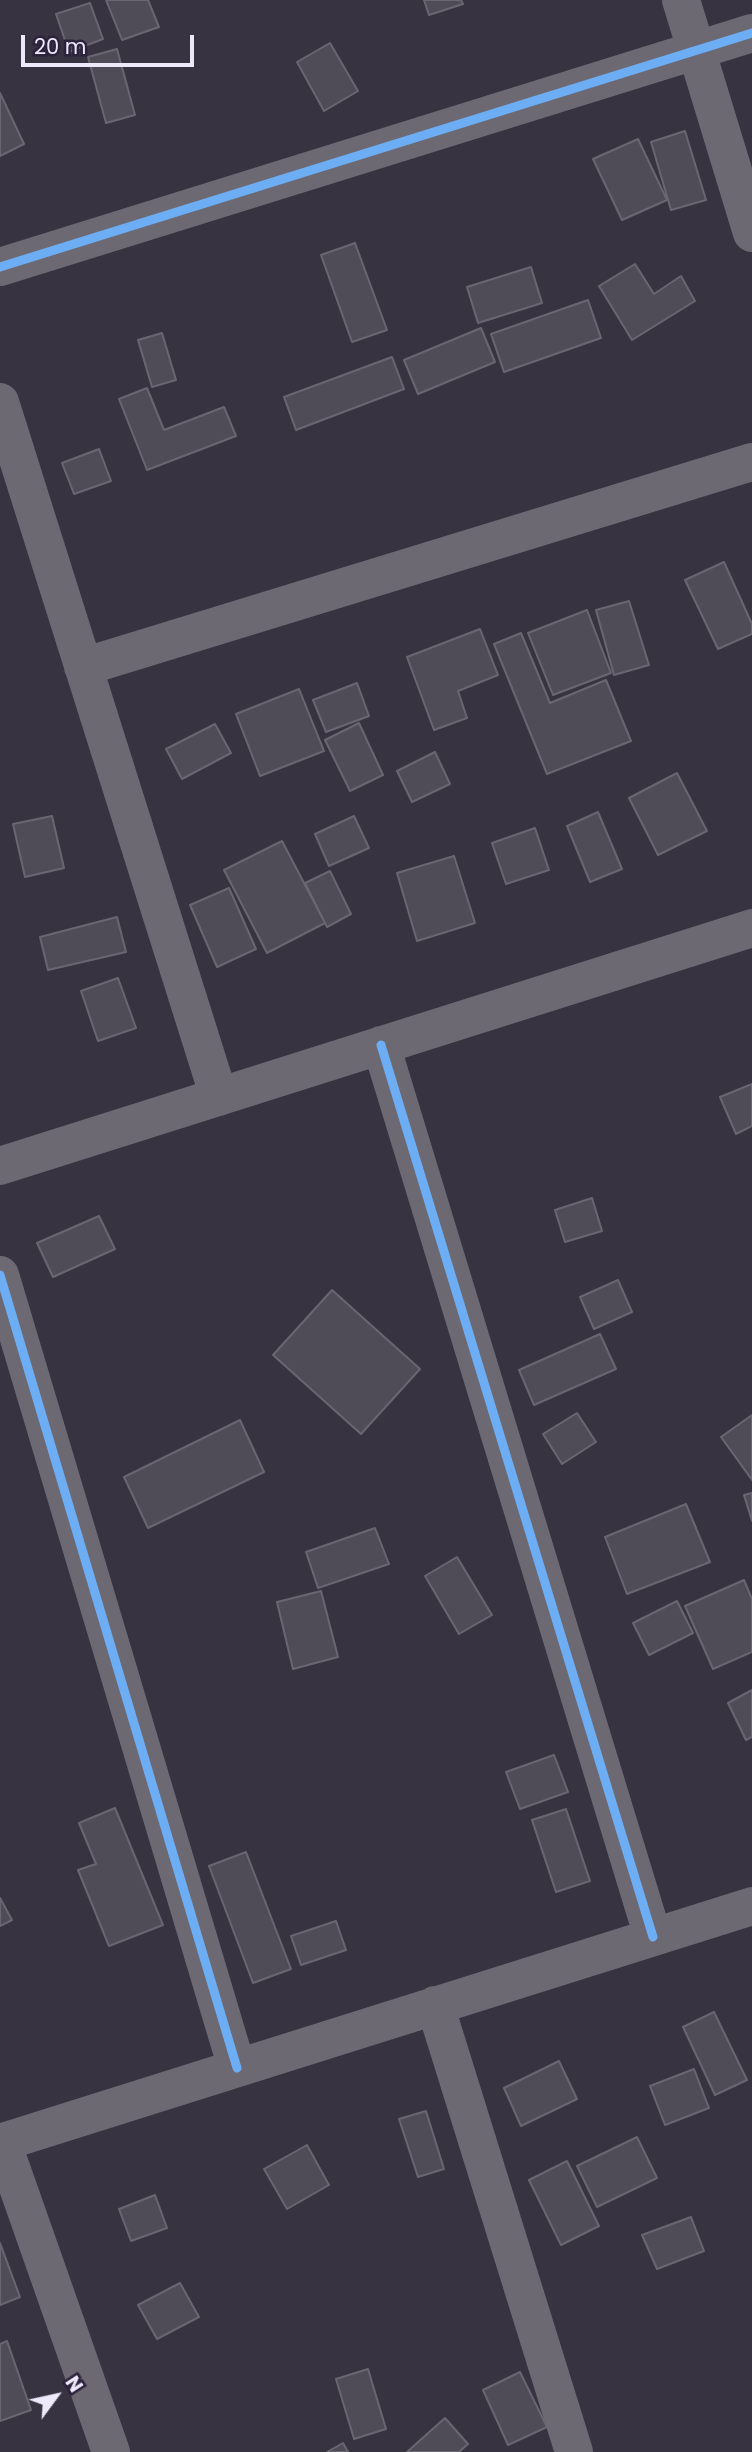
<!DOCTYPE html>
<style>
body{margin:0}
#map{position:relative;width:752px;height:2452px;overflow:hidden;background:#373341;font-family:Poppins,sans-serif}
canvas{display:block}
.north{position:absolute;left:21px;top:2361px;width:70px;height:70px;-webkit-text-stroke:5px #2b233c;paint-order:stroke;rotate:57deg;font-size:19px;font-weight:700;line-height:28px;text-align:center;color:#eee9fa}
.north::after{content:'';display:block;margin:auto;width:24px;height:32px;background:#eee9fa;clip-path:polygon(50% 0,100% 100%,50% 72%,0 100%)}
.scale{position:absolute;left:21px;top:35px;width:173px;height:32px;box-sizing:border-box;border:4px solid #eee9fa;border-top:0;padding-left:9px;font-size:21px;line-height:24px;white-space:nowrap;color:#eee9fa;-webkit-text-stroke:5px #2b233c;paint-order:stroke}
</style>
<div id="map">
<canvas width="752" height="2452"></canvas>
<div class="north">N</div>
<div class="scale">20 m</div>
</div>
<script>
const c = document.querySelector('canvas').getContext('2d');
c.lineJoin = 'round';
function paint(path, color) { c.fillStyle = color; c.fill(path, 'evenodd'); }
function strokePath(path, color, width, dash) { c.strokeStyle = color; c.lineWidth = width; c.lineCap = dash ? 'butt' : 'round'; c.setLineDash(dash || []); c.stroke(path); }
const building = new Path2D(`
 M106,0H148L159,27L122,40Z
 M424,0H461L463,4L429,15Z
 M90,3L103,39L69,52L56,14Z
 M330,43L358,91L324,111L297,62Z
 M117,49L135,115L106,123L88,57Z
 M0,93L24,144L0,156Z
 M685,131L706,200L671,210L651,142Z
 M638,139L667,200L622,220L593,159Z
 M355,243L387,330L352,342L321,255Z
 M635,264L654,294L681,276L695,301L632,340L599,286Z
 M531,267L542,303L478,323L467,287Z
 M588,300L601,338L504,372L491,334Z
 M481,328L495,362L418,394L404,360Z
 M162,333L176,380L152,387L138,340Z
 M392,357L404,389L296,430L284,397Z
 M147,388L164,430L224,407L236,436L147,470L119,399Z
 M99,449L111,481L74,494L62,463Z
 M724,562L752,624V634L718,649L685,580Z
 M629,601L649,665L614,675L596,610Z
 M587,610L611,673L553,695L528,633Z
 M480,629L498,675L458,691L467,718L434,730L407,657Z
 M521,633L550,703L606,680L631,741L547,774L494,644Z
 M357,683L369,716L326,732L313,700Z
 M299,689L324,751L260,776L236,714Z
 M359,723L383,775L350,791L325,740Z
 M215,724L231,753L182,779L166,749Z
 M435,752L450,784L412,802L397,771Z
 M677,773L707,831L658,855L629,798Z
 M598,812L622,869L590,882L567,826Z
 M52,816L64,868L25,877L13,824Z
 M354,816L369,848L329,866L315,834Z
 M535,828L549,870L506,884L492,843Z
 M282,841L325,923L267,953L224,870Z
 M454,856L475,923L417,941L397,873Z
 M330,871L351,914L327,927L305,883Z
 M229,888L256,949L217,967L190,905Z
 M117,917L126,952L48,970L40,937Z
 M118,978L136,1028L98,1041L81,991Z
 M752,1084V1126L736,1134L720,1097Z
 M592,1198L602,1231L565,1242L555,1210Z
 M99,1216L115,1249L53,1277L37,1243Z
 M618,1280L632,1312L594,1329L580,1297Z
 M332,1290L420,1369L361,1434L273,1355Z
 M600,1334L616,1369L534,1405L519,1370Z
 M577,1413L596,1442L562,1464L543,1434Z
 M752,1415V1480L721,1437Z
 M240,1420L264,1472L148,1528L124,1477Z
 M752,1493V1521L744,1495Z
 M686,1504L710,1562L627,1594L605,1537Z
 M375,1528L389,1564L318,1588L306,1552Z
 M457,1557L492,1615L459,1634L425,1576Z
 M744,1580L752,1599V1652L713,1669L685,1606Z
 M321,1591L338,1657L293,1669L277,1602Z
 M677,1601L693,1633L649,1655L633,1623Z
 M752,1690V1737L746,1740L728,1703Z
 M554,1755L568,1792L520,1809L506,1772Z
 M115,1808L163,1925L109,1946L78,1870L96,1864L79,1823Z
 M566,1809L590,1881L556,1892L532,1820Z
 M246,1852L291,1969L253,1983L209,1866Z
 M0,1898L12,1920L0,1926Z
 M336,1921L346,1950L301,1965L291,1936Z
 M714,2012L747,2080L715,2095L683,2027Z
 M559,2061L577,2099L521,2126L504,2088Z
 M694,2069L709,2108L665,2125L650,2086Z
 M426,2111L444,2169L418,2177L399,2119Z
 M637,2137L657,2178L597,2207L577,2166Z
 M307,2145L329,2185L287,2209L264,2169Z
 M567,2161L599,2226L561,2245L529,2180Z
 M155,2195L167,2228L131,2241L119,2209Z
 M691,2217L704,2251L657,2269L642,2235Z
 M0,2243L20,2297L0,2305Z
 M180,2283L199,2317L157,2339L138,2305Z
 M7,2341L31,2410L0,2421V2344Z
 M368,2369L386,2429L354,2439L336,2379Z
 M520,2372L547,2427L508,2445L483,2390Z
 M445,2418L468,2444L459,2452H407Z
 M343,2443L348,2452H327Z`);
paint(building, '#4f4c58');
strokePath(building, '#696671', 2);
strokePath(new Path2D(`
 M681,0L752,233
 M0,267L752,33
 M0,402L219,1097
 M83,667L752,462
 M381,1045L653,1937
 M0,1166L752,928
 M0,1275L237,2068
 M435,2005L574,2452
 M2,2142L111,2452
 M0,2143L752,1906`), '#6c6973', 38);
strokePath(new Path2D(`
 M0,267L752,33
 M381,1045L653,1937
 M0,1275L237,2068`), '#6dadf4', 9);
</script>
